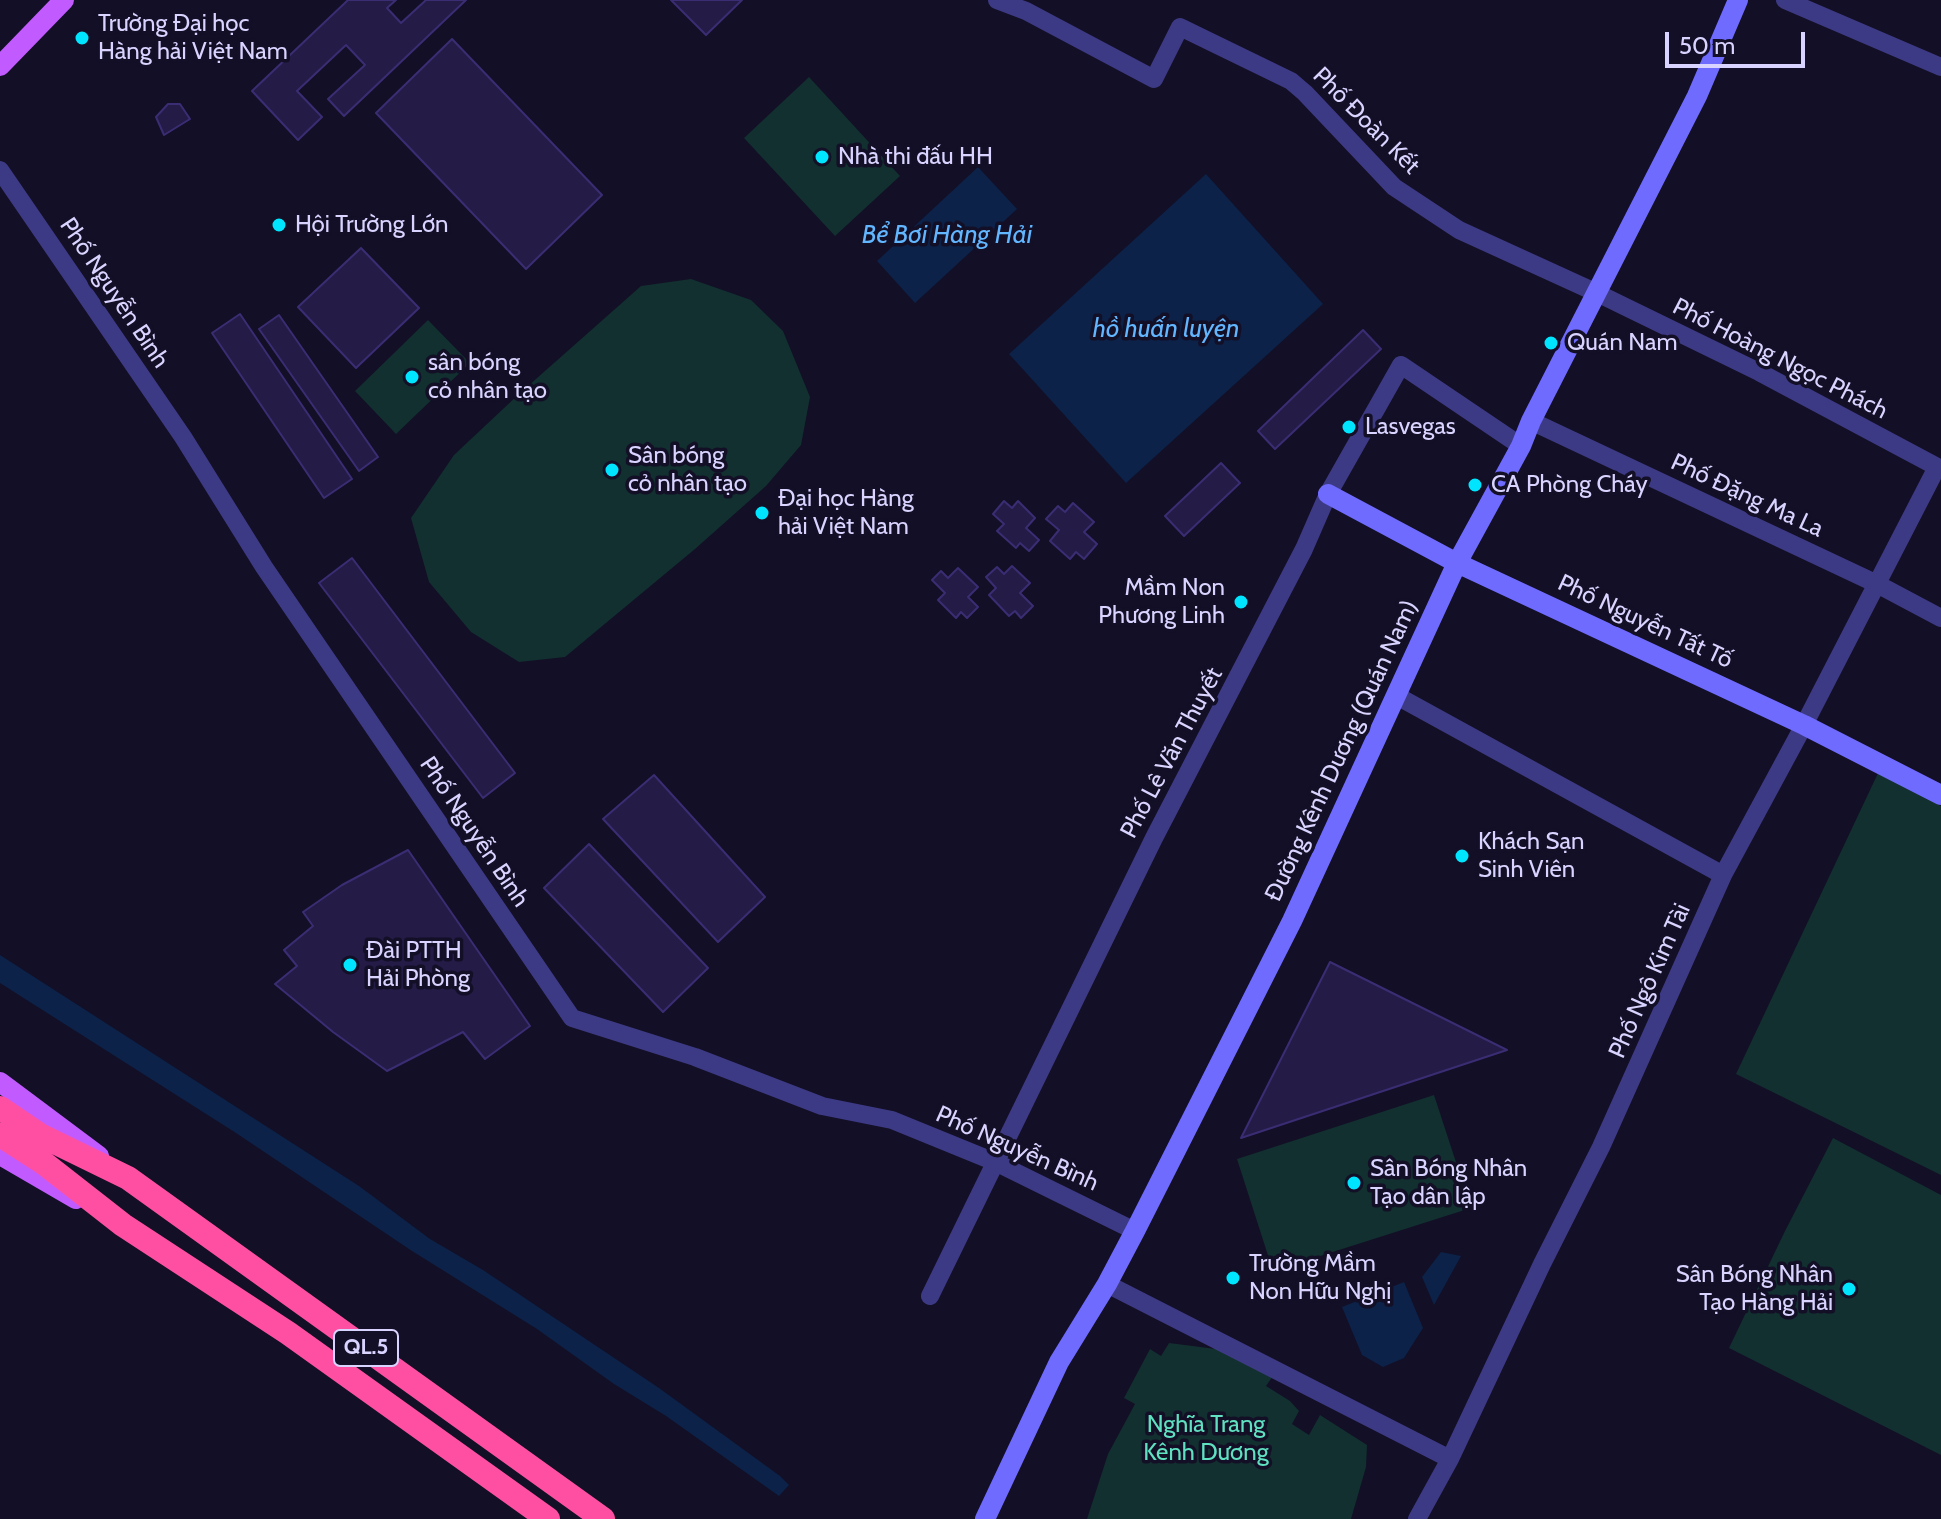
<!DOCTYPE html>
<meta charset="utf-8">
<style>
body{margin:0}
#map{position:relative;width:1941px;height:1519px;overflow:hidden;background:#130f26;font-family:Cabin,sans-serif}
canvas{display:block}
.scale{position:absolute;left:1665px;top:32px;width:140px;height:36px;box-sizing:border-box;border:4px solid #d9d4ff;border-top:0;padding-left:10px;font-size:24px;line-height:28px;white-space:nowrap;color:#d9d4ff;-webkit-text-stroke:6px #130f26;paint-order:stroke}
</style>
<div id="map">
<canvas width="1941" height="1519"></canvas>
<div class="scale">50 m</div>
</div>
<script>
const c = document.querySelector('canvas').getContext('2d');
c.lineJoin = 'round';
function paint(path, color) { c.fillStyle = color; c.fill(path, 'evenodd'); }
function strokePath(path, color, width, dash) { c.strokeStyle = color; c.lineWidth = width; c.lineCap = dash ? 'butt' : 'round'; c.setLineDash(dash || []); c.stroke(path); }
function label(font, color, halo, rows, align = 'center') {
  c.font = font + ' Cabin,sans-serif'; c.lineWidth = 7; c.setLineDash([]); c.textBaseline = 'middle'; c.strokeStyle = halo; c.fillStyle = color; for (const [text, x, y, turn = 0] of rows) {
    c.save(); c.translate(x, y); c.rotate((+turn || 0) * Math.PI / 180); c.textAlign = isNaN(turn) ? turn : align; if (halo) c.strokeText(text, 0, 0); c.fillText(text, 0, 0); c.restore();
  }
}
paint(new Path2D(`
 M809,77L900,176L835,236L744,138Z
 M691,279L751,300L783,331L810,397L801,445L766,486L695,549L565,657L519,662L471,632L429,582L411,518L454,455L519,394L641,286Z
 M428,320L470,363L396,434L355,391Z
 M1879,771L1941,806V1175L1736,1074Z
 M1434,1095L1471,1208L1273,1271L1237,1159Z
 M1833,1138L1941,1195V1455L1729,1348L1785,1231Z
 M1169,1343L1232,1351L1275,1373L1266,1386L1290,1401L1299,1411L1292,1424L1309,1435L1320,1415L1367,1445L1366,1467L1351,1519H1087L1108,1454L1135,1404L1124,1398L1150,1349L1161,1356Z`), '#12302f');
paint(new Path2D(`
 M978,167L1017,209L915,303L877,261Z
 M1206,174L1323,304L1126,483L1009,354Z
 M0,955L359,1186L430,1239L483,1270L659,1388L780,1476L789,1485L779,1496L666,1416L614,1384L537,1329L412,1251L236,1133L0,983Z
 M1441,1252L1461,1256L1434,1305L1422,1277Z
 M1404,1282L1423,1328L1404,1358L1383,1367L1362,1355L1342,1307Z`), '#0c2248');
const building = new Path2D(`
 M348,0H396L387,8L401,23L426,0H466L344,116L328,99L365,65L346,45L297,91L322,117L298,140L252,91Z
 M671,0H742L706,35Z
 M452,39L602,195L526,269L376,113Z
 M168,104H180L190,119L164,135L156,117Z
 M361,248L419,308L356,368L298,307Z
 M240,314L352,479L324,498L212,333Z
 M279,315L378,457L359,471L259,329Z
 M1363,330L1381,349L1275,449L1258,431Z
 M1221,463L1240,483L1184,536L1165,516Z
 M1004,501L1012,508L1018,501L1035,518L1026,528L1039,540L1029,551L1020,543L1016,548L997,531L1004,524L993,514Z
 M1073,503L1094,522L1084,532L1097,544L1084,559L1076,552L1070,559L1050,541L1059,530L1046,519L1058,506L1065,512Z
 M352,558L515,773L483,798L319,583Z
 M1012,566L1030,583L1020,593L1033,606L1021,618L1015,611L1009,616L989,595L996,588L986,577L997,567L1004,574Z
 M958,568L978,587L968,597L978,607L967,618L961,612L956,618L938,600L945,593L932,580L941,571L948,578Z
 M654,775L765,897L718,942L603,819Z
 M589,844L708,968L663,1012L544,888Z
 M408,850L530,1026L485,1059L463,1032L387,1071L333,1032L275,984L297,966L284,950L313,926L303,912L342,885Z
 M1330,962L1507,1050L1241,1138Z`);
paint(building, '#241b47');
strokePath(building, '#3b2d73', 2);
strokePath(new Path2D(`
 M997,0L1026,11L1154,79L1180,27L1291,81L1305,93L1394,187L1459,230L1597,293L1759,372L1941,469
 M1785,0L1941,67
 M0,170L183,437L264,567L572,1018L695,1057L822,1106L892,1120L995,1162L1135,1231
 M1531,421L1877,584L1941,618
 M1397,696L1723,875
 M1107,1284L1450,1459
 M930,1296L1154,838L1304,549L1328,494L1401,365L1521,446
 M1417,1519L1450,1459L1542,1264L1601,1147L1723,875L1804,725L1937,467`), '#3d3a85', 18);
strokePath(new Path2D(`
 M1328,494L1457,563L1804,725L1941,795
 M985,1519L1059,1362L1107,1284L1135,1231L1292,921L1457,563L1521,446L1531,421L1697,96L1738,0`), '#6f6bff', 20);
strokePath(new Path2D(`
 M0,66L64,0
 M0,1082L99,1156
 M0,1155L76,1199`), '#c25bff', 20);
strokePath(new Path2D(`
 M0,1108L40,1135L128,1178L603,1519
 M0,1135L45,1164L123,1225L288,1333L548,1519`), '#ff4fa3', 24);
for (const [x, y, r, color] of [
 [82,38,8,"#00e5ff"],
 [822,157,8,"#00e5ff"],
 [279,225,8,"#00e5ff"],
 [1551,343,8,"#00e5ff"],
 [412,377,8,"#00e5ff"],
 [1349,427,8,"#00e5ff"],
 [612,470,8,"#00e5ff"],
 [1475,485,8,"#00e5ff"],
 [762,513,8,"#00e5ff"],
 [1241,602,8,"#00e5ff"],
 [1462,856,8,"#00e5ff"],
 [350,965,8,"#00e5ff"],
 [1354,1183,8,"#00e5ff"],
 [1233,1278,8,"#00e5ff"],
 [1849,1289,8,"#00e5ff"]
]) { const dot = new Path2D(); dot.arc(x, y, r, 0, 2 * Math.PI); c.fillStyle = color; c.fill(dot); strokePath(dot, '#130f26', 3); }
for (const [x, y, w] of [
 [366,1348,64]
]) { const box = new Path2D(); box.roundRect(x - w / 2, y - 18, w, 36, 6); c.fillStyle = '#130f26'; c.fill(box); strokePath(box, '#d9d4ff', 2); }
label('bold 22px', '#d9d4ff', null, [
 ["QL.5",366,1348]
]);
label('24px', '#d9d4ff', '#130f26', [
 ["Trường Đại học",98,24],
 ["Hàng hải Việt Nam",98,52],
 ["Nhà thi đấu HH",838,157],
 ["Hội Trường Lớn",295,225],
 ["Quán Nam",1567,343],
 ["sân bóng",428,363],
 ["cỏ nhân tạo",428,391],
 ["Lasvegas",1365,427],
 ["Sân bóng",628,456],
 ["cỏ nhân tạo",628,484],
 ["CA Phòng Cháy",1491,485],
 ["Đại học Hàng",778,499],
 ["hải Việt Nam",778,527],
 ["Mầm Non",1225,588,"right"],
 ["Phương Linh",1225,616,"right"],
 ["Khách Sạn",1478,842],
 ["Sinh Viên",1478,870],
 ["Đài PTTH",366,951],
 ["Hải Phòng",366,979],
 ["Sân Bóng Nhân",1370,1169],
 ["Tạo dân lập",1370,1197],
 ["Trường Mầm",1249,1264],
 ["Non Hữu Nghị",1249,1292],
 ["Sân Bóng Nhân",1833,1275,"right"],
 ["Tạo Hàng Hải",1833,1303,"right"]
], 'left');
label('24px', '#d9d4ff', '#130f26', [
 ["Phố Đoàn Kết",1366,121,45],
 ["Phố Nguyễn Bình",114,293,56],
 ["Phố Hoàng Ngọc Phách",1780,359,27],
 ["Phố Đặng Ma La",1747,496,25],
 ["Phố Nguyễn Tất Tố",1645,622,25],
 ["Đường Kênh Dương (Quán Nam)",1342,751,-65],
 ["Phố Lê Văn Thuyết",1172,753,-62],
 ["Phố Nguyễn Bình",474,832,56],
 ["Phố Ngô Kim Tài",1650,981,-66],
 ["Phố Nguyễn Bình",1017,1149,24]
]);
label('24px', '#5fe0c0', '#130f26', [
 ["Nghĩa Trang",1206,1425],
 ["Kênh Dương",1206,1453]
]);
label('italic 26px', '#62b6ff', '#130f26', [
 ["Bể Bơi Hàng Hải",947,235],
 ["hồ huấn luyện",1166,329]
]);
</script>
